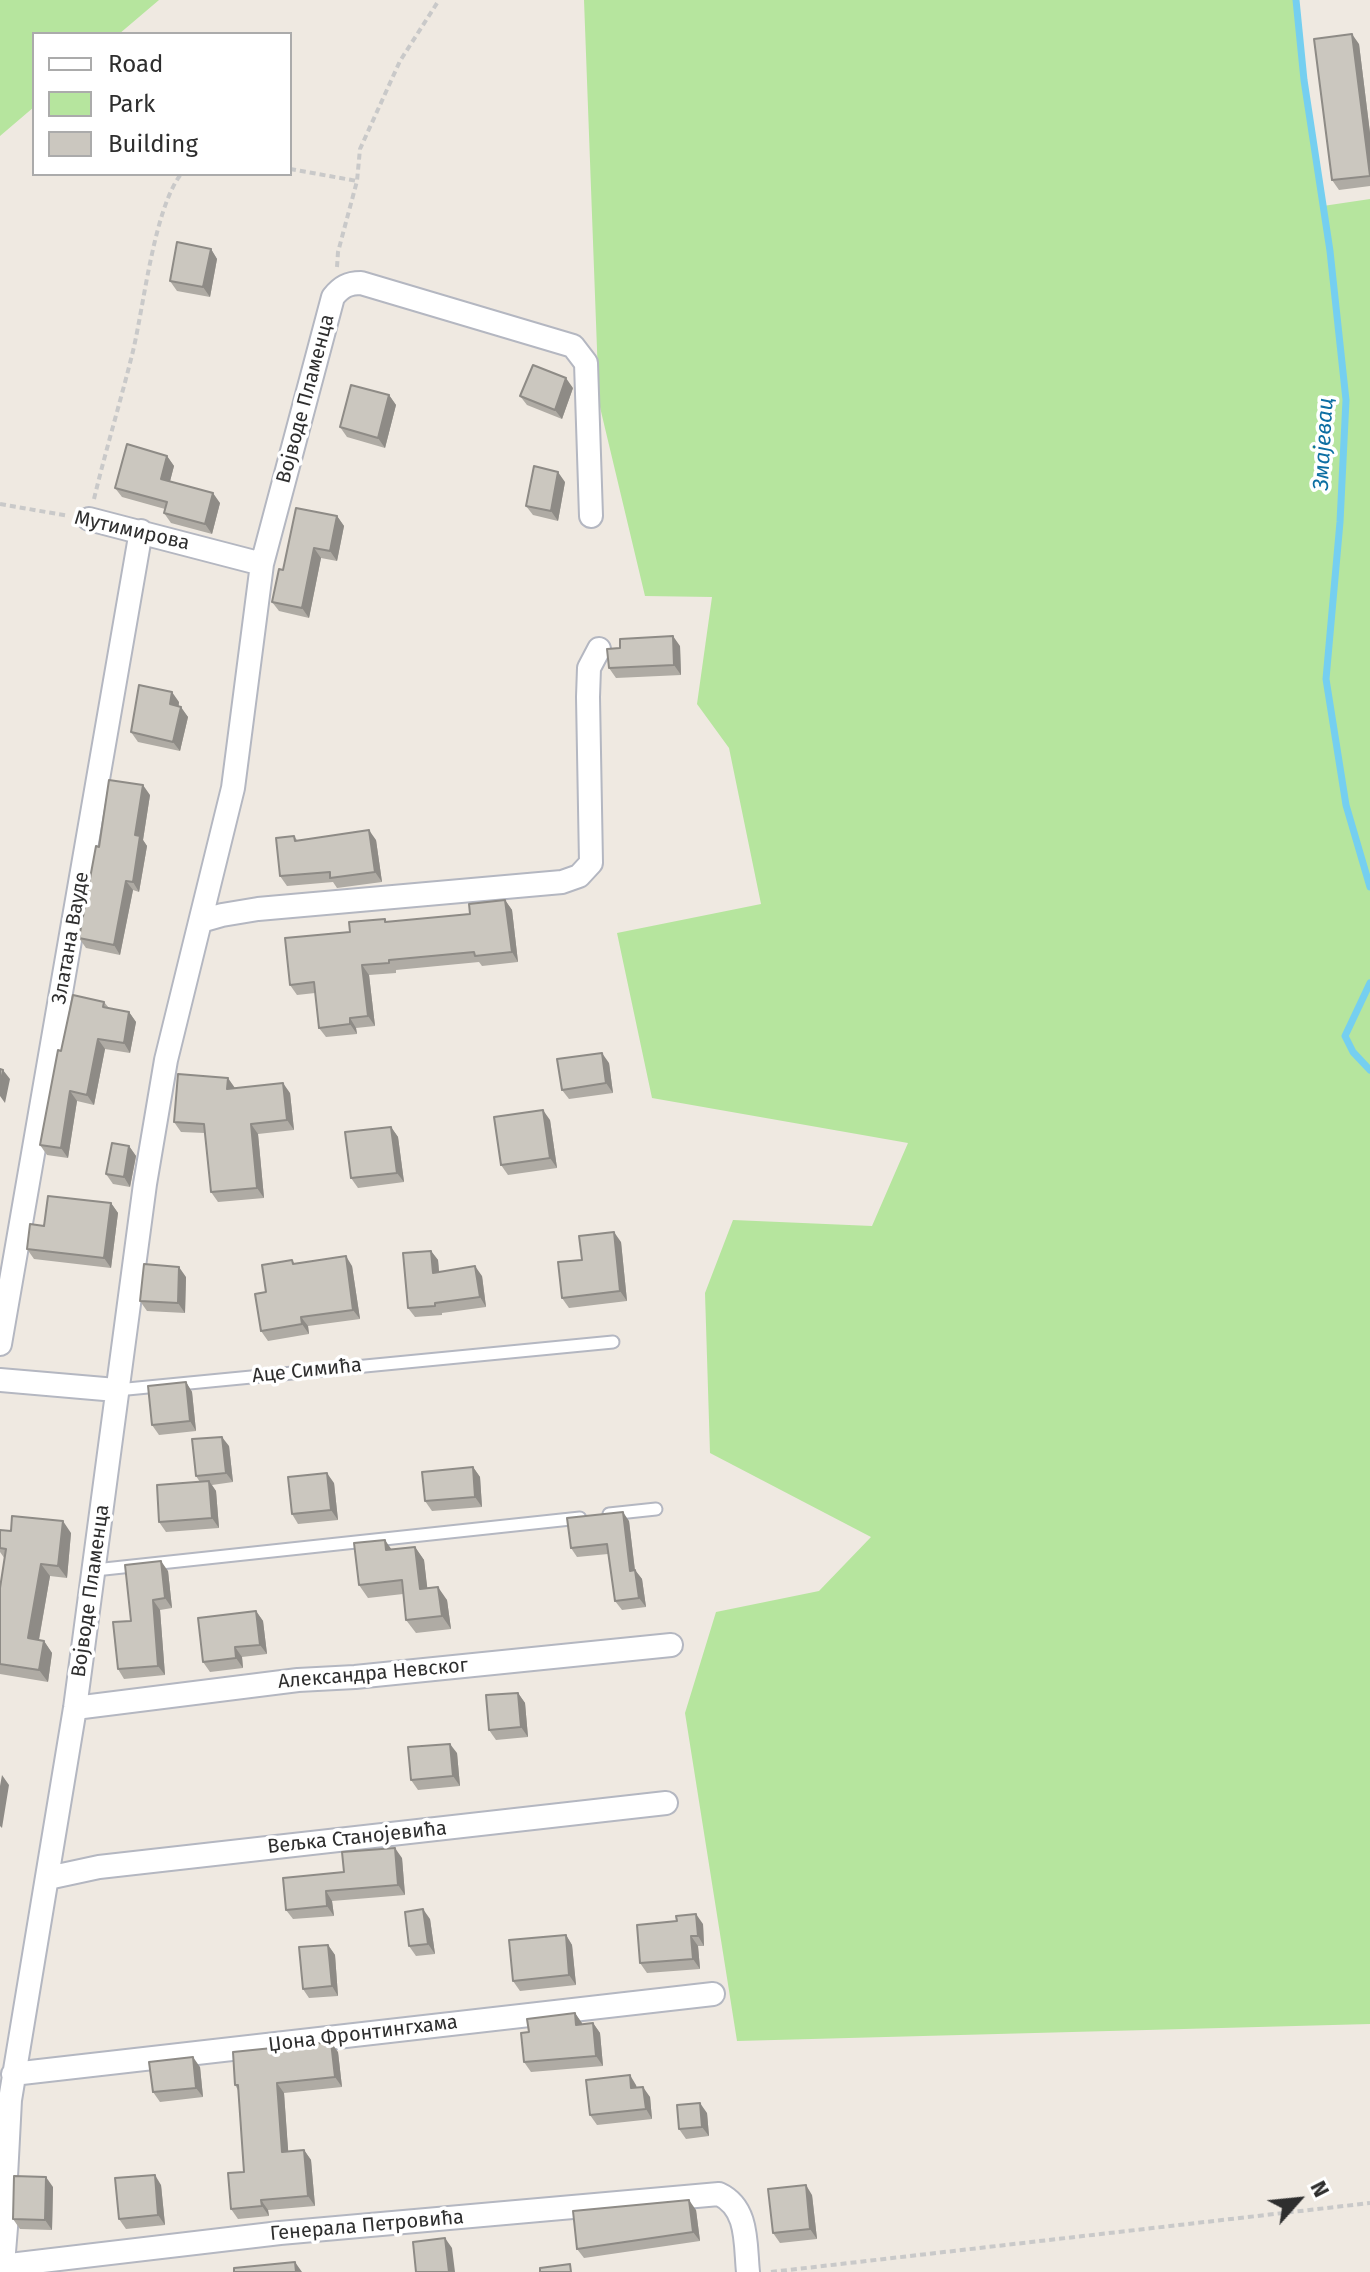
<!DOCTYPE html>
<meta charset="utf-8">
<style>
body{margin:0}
#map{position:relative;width:1370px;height:2272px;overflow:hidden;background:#efe9e1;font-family:"Fira Sans",sans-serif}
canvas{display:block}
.legend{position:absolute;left:32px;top:32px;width:260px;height:144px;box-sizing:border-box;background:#fff;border:2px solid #ababab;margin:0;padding:10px 14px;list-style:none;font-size:24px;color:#2e2e2e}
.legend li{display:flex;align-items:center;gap:16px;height:40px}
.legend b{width:40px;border:2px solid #ababab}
.north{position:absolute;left:1258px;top:2160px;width:80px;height:80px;-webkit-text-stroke:6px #fff;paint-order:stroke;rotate:63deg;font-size:22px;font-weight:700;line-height:32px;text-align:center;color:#2e2e2e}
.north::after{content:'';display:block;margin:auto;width:28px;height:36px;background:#2e2e2e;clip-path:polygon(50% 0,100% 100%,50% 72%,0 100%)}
</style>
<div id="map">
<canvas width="1370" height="2272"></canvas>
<ul class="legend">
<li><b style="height:10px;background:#fff"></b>Road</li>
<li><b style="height:22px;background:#b6e59e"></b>Park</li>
<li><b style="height:22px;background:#cbc7bf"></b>Building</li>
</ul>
<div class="north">N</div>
</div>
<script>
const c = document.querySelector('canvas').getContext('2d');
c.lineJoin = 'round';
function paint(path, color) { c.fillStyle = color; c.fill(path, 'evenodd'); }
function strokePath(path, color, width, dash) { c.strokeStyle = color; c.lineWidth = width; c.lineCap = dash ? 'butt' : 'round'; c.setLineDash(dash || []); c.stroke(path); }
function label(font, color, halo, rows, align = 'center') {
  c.font = font + ' "Fira Sans",sans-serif'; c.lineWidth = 7; c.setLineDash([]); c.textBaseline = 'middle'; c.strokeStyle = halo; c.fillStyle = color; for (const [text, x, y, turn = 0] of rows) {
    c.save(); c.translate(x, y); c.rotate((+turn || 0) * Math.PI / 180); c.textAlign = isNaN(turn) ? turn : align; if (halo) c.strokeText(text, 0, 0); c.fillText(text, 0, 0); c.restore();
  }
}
paint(new Path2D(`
 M0,0H159L119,34H34V107L0,136Z
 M584,0H1299L1300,54L1323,206L1370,199V2024L737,2041L685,1713L716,1612L819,1591L871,1537L710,1453L705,1293L733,1220L872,1226L908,1143L652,1098L617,933L761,904L729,748L697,704L712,597L645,596L599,403Z`), '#b6e59e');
strokePath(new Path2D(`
 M1296,0L1304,80L1330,251L1346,400L1340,522L1326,679L1346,805L1370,887
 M1370,983L1345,1036L1353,1052L1370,1070`), '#75cff0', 7);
const service = new Path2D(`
 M117,1390L613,1342
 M609,1514L656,1509
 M95,1570L580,1518`);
const minor = new Path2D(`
 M89,519L262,564
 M201,921L222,915L258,909L562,882L579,876L591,863L588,697L589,668L599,649
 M0,1344L141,531
 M0,1380L116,1390
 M75,1708L298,1680L355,1677L671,1645
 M48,1878L99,1867L666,1803
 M13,2074L713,1994
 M4,2215L10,2100L75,1708L145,1184L166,1060L233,788L262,564L333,297C341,287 348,283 361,283L573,346L586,363L591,516
 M0,2266L280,2233L719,2194C749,2208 745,2244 748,2272`);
const tertiary = new Path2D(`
 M0,2215H4L0,2264`);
strokePath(service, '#b4b7c1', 15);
strokePath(minor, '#b4b7c1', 26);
strokePath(tertiary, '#b4b7c1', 32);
strokePath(new Path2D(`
 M290,169L357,181
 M337,267L338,252L357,181L360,149L400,61L439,0
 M94,499C106,449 121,400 133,351C144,305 154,209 181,174
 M0,504L69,516
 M771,2272L1370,2203`), '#c9c9c9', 4, [6, 4]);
strokePath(service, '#fff', 11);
strokePath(minor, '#fff', 22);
strokePath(tertiary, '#fff', 28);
paint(new Path2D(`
 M1359,44L1370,133V186L1339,190L1332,180Z
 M211,249L217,259L210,297L177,291L170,281Z
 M573,388L562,419L527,405L520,396Z
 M389,395L396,405L385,448L347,437L340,427Z
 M167,456L174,466L170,481L220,503L212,534L171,523L164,513L165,509L122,497L115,488Z
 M565,482L558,521L533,515L526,506Z
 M337,516L344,526L337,561L321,558L309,618L279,611L272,602L283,570Z
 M680,646L681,675L616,678L609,668L620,648Z
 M179,702V706L188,717L180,751L138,742L131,732Z
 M150,795L143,840L147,846L139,892L133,890L120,955L86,948L79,938L99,847Z
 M294,836L297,840H376L382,882L337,888L333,882L287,886L280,876Z
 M505,900L512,910L518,962L482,966L479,962L396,970V973L369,975L375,1026L356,1028L357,1034L326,1037L319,1028L315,993L297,995L290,985L350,932L385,919L387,922L470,914Z
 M104,1002L109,1008L129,1012L136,1022L130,1053L105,1049L94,1105L77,1101L68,1158L47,1155L40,1145L61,1051Z
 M609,1063L613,1093L569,1099L562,1090Z
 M235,1088L290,1093L294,1130L258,1134L264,1198L218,1202L211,1192L205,1133L181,1132L174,1122Z
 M550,1120L557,1168L508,1175L501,1165Z
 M391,1127L398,1137L404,1182L358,1188L351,1178Z
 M129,1146L136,1156L130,1187L113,1184L106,1174Z
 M111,1203L118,1213L111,1268L34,1259L27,1249L44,1226Z
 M621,1242L627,1301L569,1308L562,1298L582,1260Z
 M431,1251L438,1260L439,1272L482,1276L486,1307L442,1313V1315L415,1317L408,1308Z
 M292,1260L294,1263L352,1266L360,1319L308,1326L309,1334L268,1341L261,1331L266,1292Z
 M186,1277L185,1313L147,1311L140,1301Z
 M186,1382L192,1392L196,1431L159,1435L152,1425Z
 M229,1446L233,1482L212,1485L216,1491L219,1528L166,1532L159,1522L200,1482L196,1476Z
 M473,1467L480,1477L482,1507L432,1511L425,1501Z
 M334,1483L338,1520L298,1524L292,1514Z
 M629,1521L635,1570L642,1579L646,1607L622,1610L615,1601L608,1554L577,1557L571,1548Z
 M0,1530L71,1533L67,1578L50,1576L39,1640L44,1641L52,1653L48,1682L0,1674V1588L5,1559L0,1552Z
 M415,1547L424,1560L427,1588L447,1600L451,1629L416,1633L406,1620L403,1594L368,1598L359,1585L392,1550Z
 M168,1571L172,1608L160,1610L165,1675L124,1679L118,1669L131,1621Z
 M256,1611L263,1621L267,1654L242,1657L243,1668L210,1672L203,1662Z
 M518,1693L525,1703L528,1737L496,1740L489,1730Z
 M457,1753L460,1786L418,1790L411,1780Z
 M402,1858L405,1895L332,1901L334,1916L293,1919L286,1910L344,1872Z
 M430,1919L435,1954L416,1956L409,1946Z
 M703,1924L704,1946H698L700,1969L647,1973L640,1963Z
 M566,1935L572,1945L576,1985L520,1991L513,1981Z
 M328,1945L335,1955L338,1996L309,1998L303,1989Z
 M575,2013L582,2024L593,2023L600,2033L603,2066L531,2072L524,2062L529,2032Z
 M338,2052L342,2087L284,2093L288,2151L304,2150L311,2160L315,2206L268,2210L269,2216L238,2219L231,2209L244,2172L238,2090L235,2085Z
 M200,2067L203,2097L160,2102L153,2092Z
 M636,2085L637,2088L650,2097L652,2119L597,2125L590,2115Z
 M707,2113L709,2136L686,2139L679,2129Z
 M161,2185L165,2225L126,2229L119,2219Z
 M53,2187L52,2230L20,2229L13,2219Z
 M812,2195L817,2239L780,2243L773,2233Z
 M696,2210L700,2241L584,2258L577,2249Z`), '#afaba4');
paint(new Path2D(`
 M1352,34L1359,44L1370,133V176Z
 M211,249L217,259L210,297L203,287Z
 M566,378L573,388L562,419L555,410Z
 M389,395L396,405L385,448L378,438Z
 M167,456L174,466L168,489L161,479Z
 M558,472L565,482L558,521L551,511Z
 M213,493L220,503L212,534L205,524Z
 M337,516L344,526L337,561L330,551Z
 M314,548L321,558L309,618L302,608Z
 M673,636L680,646L681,675L674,665Z
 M172,692L179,702L177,714L170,704Z
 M181,707L188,717L180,751L173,742Z
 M143,785L150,795L143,840L147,846L139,892L133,882L135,835Z
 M369,830L376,840L382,882L375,872Z
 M126,881L133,890L120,955L114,945Z
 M505,900L512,910L518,962L512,952Z
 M362,965L369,975L375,1026L368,1016Z
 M129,1012L136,1022L130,1053L124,1043Z
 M350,1018L356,1028L357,1034L350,1024Z
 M98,1039L105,1049L94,1105L87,1095Z
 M602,1053L609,1063L613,1093L606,1083Z
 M3,1070L10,1079L5,1103L0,1096V1086Z
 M228,1078L235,1088L227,1089Z
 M283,1083L290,1093L294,1130L287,1120Z
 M70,1091L77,1101L68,1158L61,1148Z
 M543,1110L550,1120L557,1168L550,1158Z
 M251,1124L258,1134L264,1198L257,1188Z
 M391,1127L398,1137L404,1182L397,1173Z
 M129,1146L136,1156L130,1187L124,1177Z
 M111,1203L118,1213L111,1268L104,1258Z
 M614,1232L621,1242L627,1301L620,1291Z
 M431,1251L438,1260L440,1283L433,1273Z
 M346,1256L352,1266L360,1319L353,1310Z
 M475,1266L482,1276L486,1307L480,1297Z
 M179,1267L186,1277L185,1313L178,1303Z
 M301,1317L308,1326L309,1334L302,1324Z
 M186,1382L192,1392L196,1431L190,1421Z
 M222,1437L229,1446L233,1482L226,1473Z
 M473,1467L480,1477L482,1507L475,1497Z
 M327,1473L334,1483L338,1520L331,1510Z
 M209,1481L216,1491L219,1528L212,1518Z
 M623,1512L629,1521L636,1580L630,1571Z
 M63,1521L71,1533L67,1578L58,1566Z
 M385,1540L394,1553L386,1550Z
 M415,1547L424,1560L429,1602L420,1589Z
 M161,1561L168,1571L172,1608L165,1598Z
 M41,1564L50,1576L37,1650L28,1638Z
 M635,1570L642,1579L646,1607L639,1598Z
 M438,1587L447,1600L451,1629L442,1616Z
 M153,1600L160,1610L165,1675L158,1666Z
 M256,1611L263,1621L267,1654L260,1645Z
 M44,1641L52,1653L48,1682L39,1670Z
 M235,1647L242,1657L243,1668L236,1658Z
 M518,1693L525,1703L528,1737L521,1727Z
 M450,1744L457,1753L460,1786L453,1776Z
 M2,1775L9,1785L2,1828L0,1826V1786Z
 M395,1848L402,1858L405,1895L398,1885Z
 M326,1891L332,1901L334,1916L327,1906Z
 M423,1909L430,1919L435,1954L428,1944Z
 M696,1914L703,1924L704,1946L698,1936Z
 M566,1935L572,1945L576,1985L569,1975Z
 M691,1936L698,1946L700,1969L693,1959Z
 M328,1945L335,1955L338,1996L332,1986Z
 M575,2013L582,2023L583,2035L576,2025Z
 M593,2023L600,2033L603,2066L596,2056Z
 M331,2042L338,2052L342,2087L335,2077Z
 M193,2057L200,2067L203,2097L196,2088Z
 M630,2075L636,2085L638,2098L631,2088Z
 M277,2083L284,2093L289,2162L282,2152Z
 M643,2087L650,2097L652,2119L646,2109Z
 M700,2103L707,2113L709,2136L702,2127Z
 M304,2150L311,2160L315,2206L308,2196Z
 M155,2175L161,2185L165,2225L158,2215Z
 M46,2177L53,2187L52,2230L45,2220Z
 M806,2185L812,2195L817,2239L810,2229Z
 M261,2200L268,2210L269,2216L262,2206Z
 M689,2200L696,2210L700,2241L693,2232Z
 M445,2238L452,2248L455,2272H449Z
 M295,2262L302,2272H296Z`), '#8e8b86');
const building = new Path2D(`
 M1352,34L1370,176L1332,180L1314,39Z
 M177,242L211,249L203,287L170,281Z
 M533,365L566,378L555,410L520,396Z
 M351,385L389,395L378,438L340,427Z
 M127,444L167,456L161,479L213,493L205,524L164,513L167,502L115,488Z
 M534,466L558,472L551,511L526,506Z
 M296,508L337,516L330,551L314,548L302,608L272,602L279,569L283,570Z
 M673,636L674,665L609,668L607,649L620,648V639Z
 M139,685L172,692L170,704L181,707L173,742L131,732Z
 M109,780L143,785L135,835L140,836L133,882L126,881L114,945L79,938L96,846L99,847Z
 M369,830L375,872L330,878V872L280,876L276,838L294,836L295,841Z
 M505,900L512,952L475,956L474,952L389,960V963L362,965L368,1016L350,1018V1024L319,1028L314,982L290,985L285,938L350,932L349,922L385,919V922L470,914L469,904Z
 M73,995L104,1002L103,1007L129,1012L124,1043L98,1039L87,1095L70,1091L61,1148L40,1145L58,1050L61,1051Z
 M602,1053L606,1083L562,1090L557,1059Z
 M0,1069L3,1070L0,1086Z
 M178,1074L228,1078L227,1089L283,1083L287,1120L251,1124L257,1188L211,1192L204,1124L174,1122Z
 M543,1110L550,1158L501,1165L494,1117Z
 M391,1127L397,1173L351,1178L345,1132Z
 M112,1143L129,1146L124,1177L106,1174Z
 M48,1196L111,1203L104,1258L27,1249L30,1224L44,1226Z
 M614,1232L620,1291L562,1298L558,1262L582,1260L579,1236Z
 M431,1251L433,1273L475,1266L480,1297L435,1303V1306L408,1308L403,1253Z
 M346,1256L353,1310L301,1317L302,1324L261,1331L255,1294L266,1292L262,1265L292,1260L293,1264Z
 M144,1264L179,1267L178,1303L140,1301Z
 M186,1382L190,1421L152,1425L148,1386Z
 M222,1437L226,1473L196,1476L192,1439Z
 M473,1467L475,1497L425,1501L422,1472Z
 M327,1473L331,1510L292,1514L288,1477Z
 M209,1481L212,1518L159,1522L157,1485Z
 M623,1512L630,1571L635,1570L639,1598L615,1601L607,1544L571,1548L567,1518Z
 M12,1516L63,1521L58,1566L41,1564L28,1638L44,1641L39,1670L0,1664V1588L6,1549L0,1548V1530L11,1531Z
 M385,1540L386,1550L415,1547L420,1589L438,1587L442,1616L406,1620L402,1580L359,1585L354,1543Z
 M161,1561L165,1598L153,1600L158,1666L118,1669L113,1622L131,1621L125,1565Z
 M256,1611L260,1645L235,1647L236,1658L203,1662L198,1618Z
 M518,1693L521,1727L489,1730L486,1695Z
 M450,1744L453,1776L411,1780L408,1747Z
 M395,1848L398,1885L326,1891L327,1906L286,1910L283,1878L344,1872L342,1852Z
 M423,1909L428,1944L409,1946L405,1912Z
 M696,1914L698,1936H691L693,1959L640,1963L637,1925L677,1921L676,1916Z
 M566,1935L569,1975L513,1981L509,1940Z
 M328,1945L332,1986L303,1989L299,1947Z
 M575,2013L576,2025L593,2023L596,2056L524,2062L521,2033L529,2032L527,2019Z
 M331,2042L335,2077L277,2083L282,2152L304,2150L308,2196L261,2200L262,2206L231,2209L228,2173L244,2172L238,2085H235L233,2052Z
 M193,2057L196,2088L153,2092L149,2062Z
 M630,2075L631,2088L643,2087L646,2109L590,2115L586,2080Z
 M700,2103L702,2127L679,2129L677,2105Z
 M155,2175L158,2215L119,2219L115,2178Z
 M14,2176L46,2177L45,2220L13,2219Z
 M806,2185L810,2229L773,2233L768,2189Z
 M689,2200L693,2232L577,2249L573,2211Z
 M445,2238L449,2272H416L413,2242Z
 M295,2262L296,2272H234V2268Z
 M570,2264L571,2272H540V2268Z`);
paint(building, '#cbc7bf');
strokePath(building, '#8e8b86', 2);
label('20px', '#2e2e2e', '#fff', [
 ["Војводе Пламенца",306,399,-75],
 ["Мутимирова",132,531,13],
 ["Златана Вауде",71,938,-80],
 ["Аце Симића",307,1371,-6],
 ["Војводе Пламенца",91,1591,-82],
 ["Александра Невског",373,1674,-5],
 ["Вељка Станојевића",357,1838,-6],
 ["Џона Фронтингхама",363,2034,-7],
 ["Генерала Петровића",367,2226,-5]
]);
label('italic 22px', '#0d6fa3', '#fff', [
 ["Змајевац",1324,444,-87]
]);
</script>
